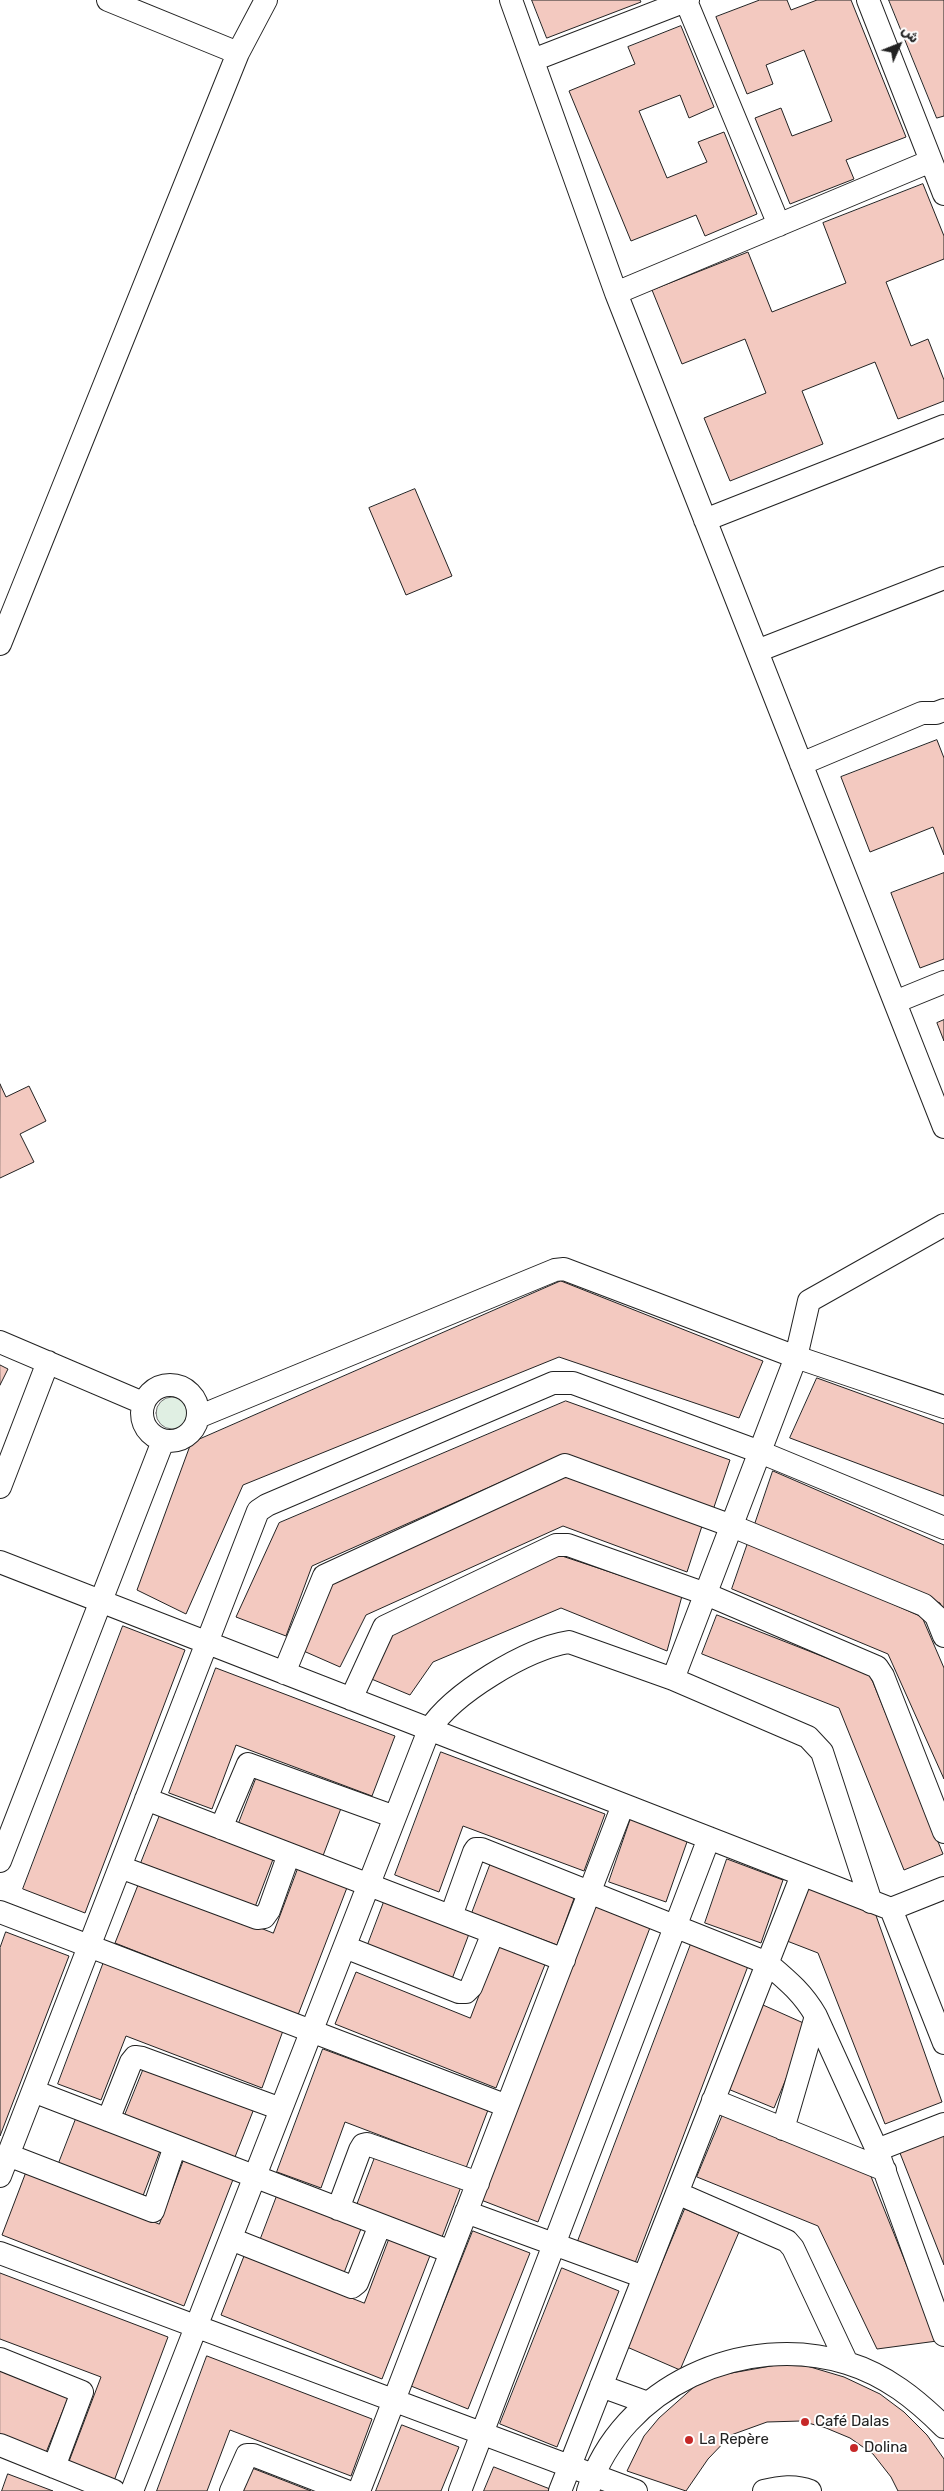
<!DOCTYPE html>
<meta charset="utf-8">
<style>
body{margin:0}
#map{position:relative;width:944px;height:2491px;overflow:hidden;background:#fff;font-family:Rubik,"Noto Naskh Arabic",sans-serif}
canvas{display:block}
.north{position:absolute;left:874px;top:20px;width:50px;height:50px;-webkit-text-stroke:4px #fff;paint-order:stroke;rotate:46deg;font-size:14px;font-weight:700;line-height:20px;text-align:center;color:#222}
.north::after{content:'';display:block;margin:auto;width:18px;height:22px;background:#222;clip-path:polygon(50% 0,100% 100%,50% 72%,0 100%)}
</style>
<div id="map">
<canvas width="944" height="2491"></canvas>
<div class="north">ش</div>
</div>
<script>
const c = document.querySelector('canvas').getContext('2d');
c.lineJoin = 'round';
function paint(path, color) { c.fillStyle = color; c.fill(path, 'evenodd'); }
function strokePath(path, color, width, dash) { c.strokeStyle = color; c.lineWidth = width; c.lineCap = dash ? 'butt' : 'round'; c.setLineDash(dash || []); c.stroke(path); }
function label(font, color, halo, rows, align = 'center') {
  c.font = font + ' Rubik,sans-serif'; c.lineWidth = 4; c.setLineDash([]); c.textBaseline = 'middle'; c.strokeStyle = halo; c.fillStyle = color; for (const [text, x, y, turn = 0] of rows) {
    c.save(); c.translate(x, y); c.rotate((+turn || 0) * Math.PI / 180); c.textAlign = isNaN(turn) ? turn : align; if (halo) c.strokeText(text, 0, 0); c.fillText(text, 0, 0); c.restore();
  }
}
const green = new Path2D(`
 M156 1413a16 16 0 1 1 32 0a16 16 0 1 1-32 0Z`);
paint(green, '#e0efe3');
strokePath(green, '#6f6f6f', 1);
const building = new Path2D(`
 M532,0H640L641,2L547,38Z
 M760,0H787L791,10L817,0H851L906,137L846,160L854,179L790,204L755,118L781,108L792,136L832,121L804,50L766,65L773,84L747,94L716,17Z
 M889,0H944V116L937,118Z
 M681,26L714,107L689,118L680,95L639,111L667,178L707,162L698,142L724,132L757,214L705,236L696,215L631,241L569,91L635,64L628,47Z
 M923,184L944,236V259L886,282L911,346L928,339L944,380V401L898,419L875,362L802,391L823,444L730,481L704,418L766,393L745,339L682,364L652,290L748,252L772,312L846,283L823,223Z
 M415,489L452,576L406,595L369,508Z
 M937,740L944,758V855L933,827L870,852L841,777Z
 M944,873V959L920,968L891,893Z
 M944,1020V1041L937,1023Z
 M0,1084L6,1097L29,1086L46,1121L20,1134L34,1162L0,1178Z
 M561,1281L763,1361L739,1418L559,1357L243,1485L186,1614L137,1590L191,1443Z
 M0,1365L8,1369L0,1385Z
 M817,1378L944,1424V1496L790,1438Z
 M566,1401L730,1460L713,1510L564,1454L312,1566L286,1636L236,1617L279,1523Z
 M773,1471L944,1545V1612L940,1603L754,1527Z
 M563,1474L702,1526L687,1572L563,1526L366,1615L340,1667L299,1649L330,1584Z
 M749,1540L922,1617L944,1668V1779L888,1654L732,1589Z
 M559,1555L682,1596L667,1651L561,1608L433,1662L410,1695L369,1678L392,1632Z
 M717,1615L870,1675L943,1854L904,1870L839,1708L702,1654Z
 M123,1626L185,1650L85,1913L23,1889Z
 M216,1668L395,1736L372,1796L236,1745L212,1809L169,1793Z
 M441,1752L605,1814L584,1871L463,1826L439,1892L395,1875Z
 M259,1771L343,1803L321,1861L237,1828Z
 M162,1810L275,1854L255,1907L141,1863Z
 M631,1818L688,1839L666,1902L609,1882Z
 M727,1859L783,1880L761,1943L705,1923Z
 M492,1860L576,1893L557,1945L472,1913Z
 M299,1866L348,1885L298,2015L115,1943L140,1880L273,1933Z
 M809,1883L873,1907L942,2102L885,2124L818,1953L787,1941Z
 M387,1894L472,1926L452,1979L367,1947Z
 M594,1903L651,1925L538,2222L481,2200Z
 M6,1932L69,1956L0,2136V1948Z
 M499,1944L546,1962L496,2088L335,2024L356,1972L470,2018Z
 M691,1944L748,1966L635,2263L578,2241Z
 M105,1959L284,2028L262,2088L126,2036L101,2100L58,2084Z
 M763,2005L808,2025L774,2108L728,2089Z
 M323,2049L488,2110L466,2168L345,2122L321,2188L277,2172Z
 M146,2063L255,2106L235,2157L125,2115Z
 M79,2111L163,2143L141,2201L57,2168Z
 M724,2112L870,2174L937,2341L877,2349L818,2226L697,2177Z
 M944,2130V2265L898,2148Z
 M377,2152L462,2184L442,2237L357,2205Z
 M185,2157L234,2177L184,2306L2,2235L26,2172L159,2224Z
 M280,2188L364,2221L342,2278L258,2246Z
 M685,2209L739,2232L680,2370L627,2347Z
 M473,2231L530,2253L468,2409L411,2386Z
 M390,2237L431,2253L382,2379L221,2315L244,2256L364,2303Z
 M562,2268L619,2291L557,2447L500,2424Z
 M0,2273L168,2337L114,2481L68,2464L101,2377L0,2339Z
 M207,2356L372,2419L351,2476L230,2430L207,2491H157Z
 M777,2365L807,2366L844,2377L880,2394L904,2412L927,2435L944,2459V2491H898L891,2477L873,2454L850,2438L826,2428L801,2421L767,2422L731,2435L708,2459L686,2491L627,2471L644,2436L659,2418L695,2386L721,2375Z
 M0,2371L68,2398L45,2455L0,2437Z
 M402,2425L459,2447L441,2491H376Z
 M494,2467L550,2489V2491H484Z
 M252,2468L311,2491H243Z
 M8,2474L53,2491H2Z`);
paint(building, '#f3c9c0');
strokePath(building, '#222', 1);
const minor = new Path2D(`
 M108,0L238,53
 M511,0L616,293L944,1127
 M868,0L944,194
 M686,1L779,225
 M533,60L688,0
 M616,293L931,161
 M705,520L944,426
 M0,644L238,53L266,0
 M757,651L944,578
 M801,764L922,713H936L944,710
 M895,1002L944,982
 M0,1342L143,1403
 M142 1413a28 28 0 1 1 56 0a28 28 0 1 1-56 0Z
 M198,1417L555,1270L564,1269L796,1357L944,1407
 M0,1487L48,1362
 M0,1562L891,1909L944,1888
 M284,1673L324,1576L565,1465L732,1526L924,1605L936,1616L944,1636
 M673,1679L796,1357L809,1301L944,1225
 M351,1699L384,1627L556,1545H568L706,1594L877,1667L883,1676L944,1832
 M146,1799L564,1960
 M221,1828L248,1764L395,1817
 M0,1861L163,1441
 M120,1867L257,1918L264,1917L269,1910L289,1854
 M891,1909L944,2043
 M0,1912L507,2106
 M451,1916L474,1852L476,1849H481L767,1963C787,1980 803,1993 816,2016L877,2150L944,2335
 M345,1947L459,1992H466L471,1987L493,1933
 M33,2091L451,2252
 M713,2100L885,2170
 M108,2120L131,2062L135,2057L142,2058L281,2109
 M783,2129L816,2016
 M877,2150L944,2124
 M8,2155L153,2211L175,2146
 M0,2176L258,1511L267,1505L553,1383H573L760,1452L944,1528
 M677,2193L787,2241L793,2248L847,2363
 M338,2209L360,2150L363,2145L367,2144L478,2183
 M466,2212L644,2277
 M231,2239L352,2287L357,2283L380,2225
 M0,2253L636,2491
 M0,2359L82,2392L54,2467
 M601,2386L648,2403
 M0,2445L114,2491
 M132,2491L429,1730C453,1693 526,1649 569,1642L673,1679L808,1737L822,1752L871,1902
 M231,2491L247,2455H253L346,2491
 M359,2491L623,1805
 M460,2491L709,1838
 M560,2491L802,1875
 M588,2491C621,2386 745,2331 847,2363C886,2375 916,2399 944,2427
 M764,2491C780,2487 795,2485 810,2491`);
strokePath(minor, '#222', 24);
strokePath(minor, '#fff', 22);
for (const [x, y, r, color] of [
 [805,2422,5,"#c62828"],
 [689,2440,5,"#c62828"],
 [854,2448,5,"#c62828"]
]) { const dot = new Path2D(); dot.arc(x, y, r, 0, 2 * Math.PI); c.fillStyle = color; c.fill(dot); strokePath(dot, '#fff', 2); }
label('15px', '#222', '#fff', [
 ["Café Dalas",815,2422],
 ["La Repère",699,2440],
 ["Dolina",864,2448]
], 'left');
</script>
